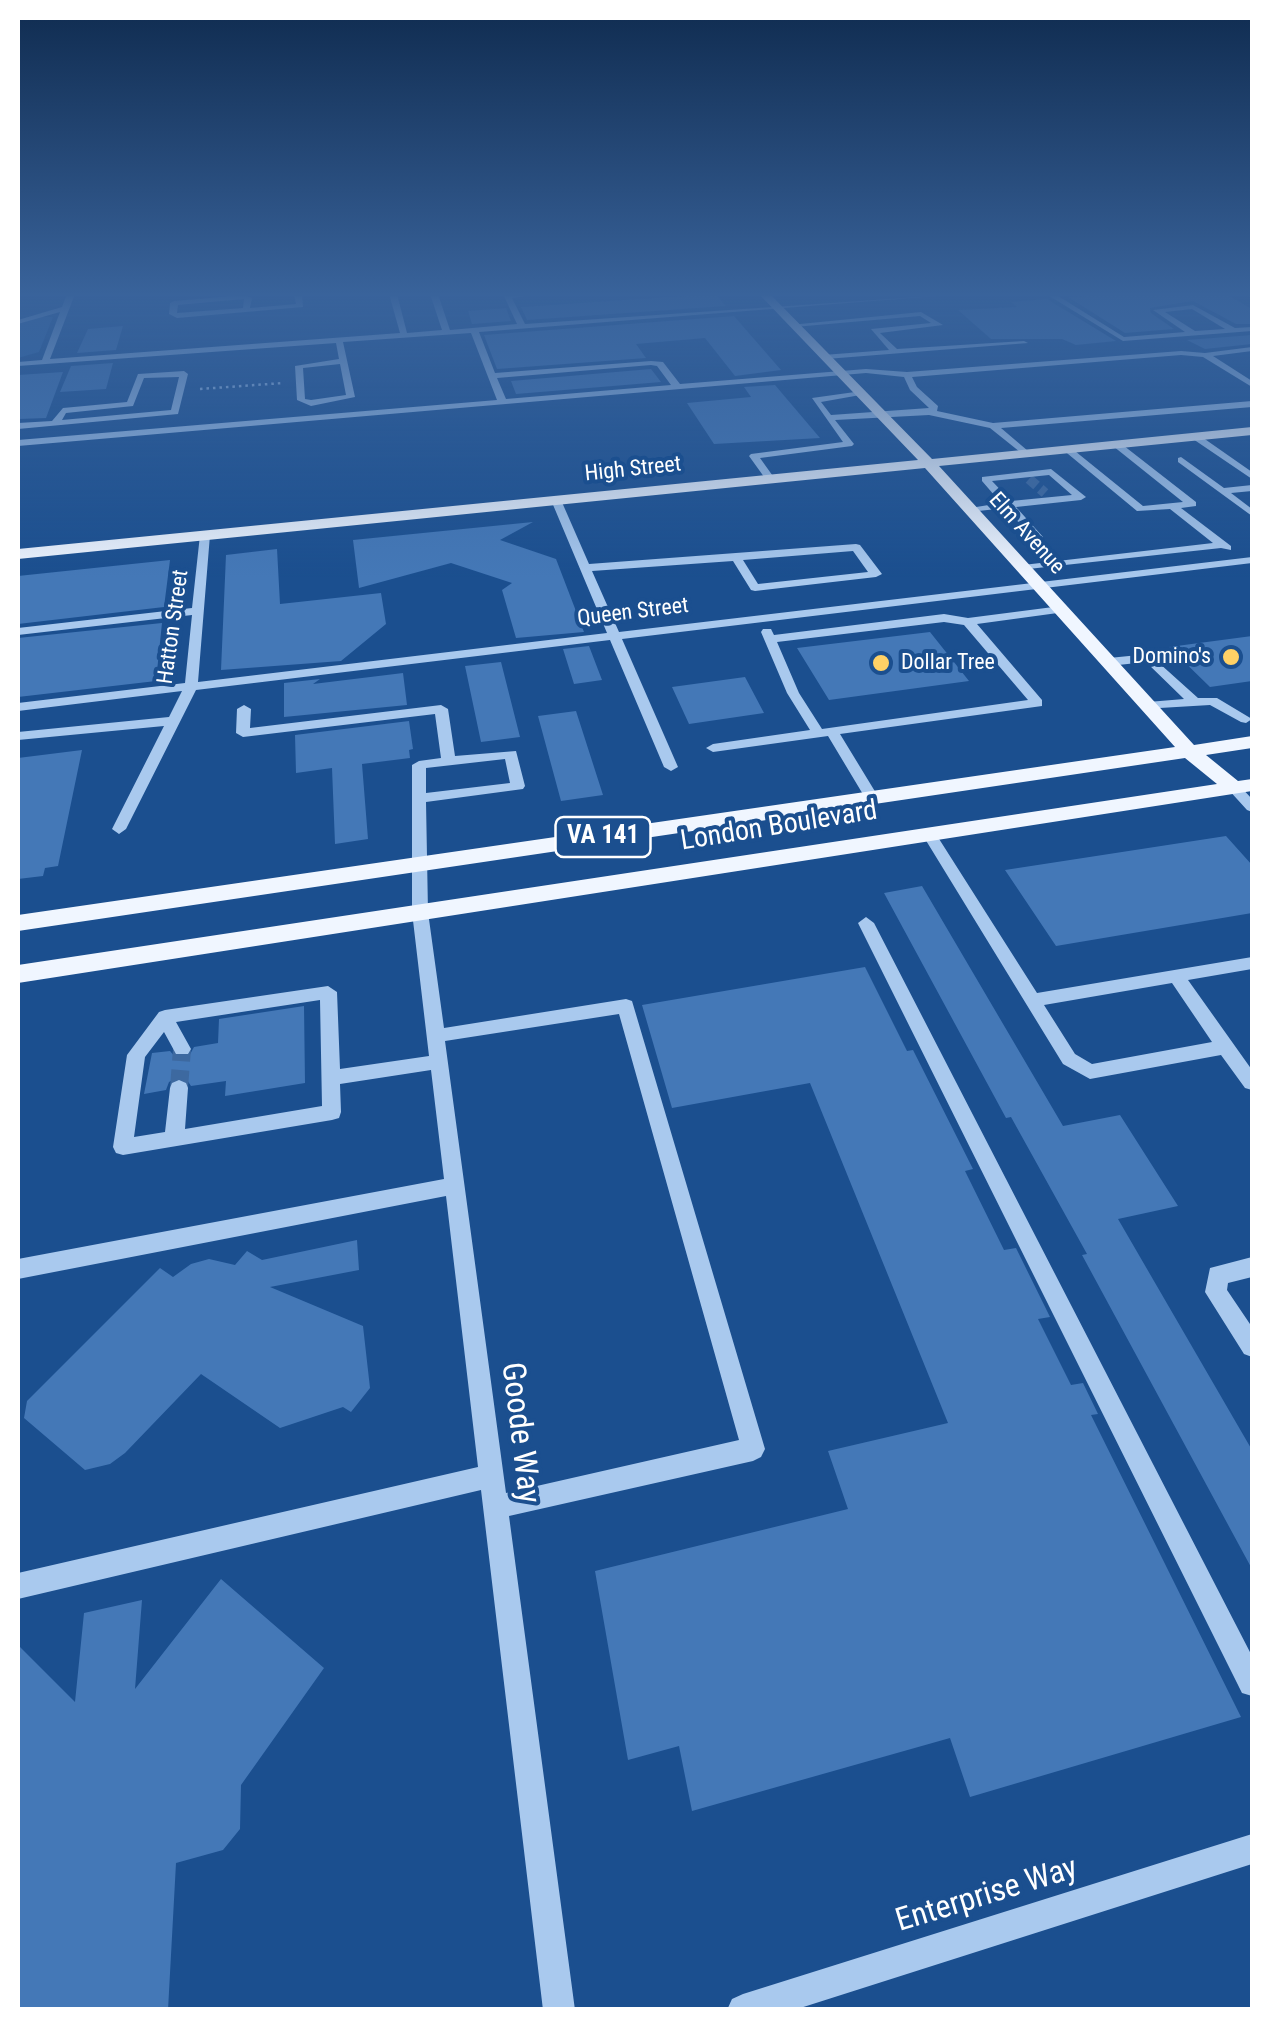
<!DOCTYPE html>
<style>
body{margin:0}
#map{position:relative;width:1270px;height:2027px;overflow:hidden;background:#1b4f8f;font-family:"Roboto Condensed",sans-serif}
canvas{display:block}
.frame{position:absolute;inset:0;border:20px solid #fff;pointer-events:none}
</style>
<div id="map">
<canvas width="1270" height="2027"></canvas>
<div class="frame"></div>
</div>
<script>
const c = document.querySelector('canvas').getContext('2d');
c.lineJoin = 'round';
function paint(path, color) { c.fillStyle = color; c.fill(path, 'evenodd'); }
function strokePath(path, color, width, dash) { c.strokeStyle = color; c.lineWidth = width; c.lineCap = dash ? 'butt' : 'round'; c.setLineDash(dash || []); c.stroke(path); }
function label(font, color, halo, rows, align = 'center') {
  c.font = font + ' "Roboto Condensed",sans-serif'; c.lineWidth = 8; c.setLineDash([]); c.textBaseline = 'middle'; c.strokeStyle = halo; c.fillStyle = color; for (const [text, x, y, turn = 0] of rows) {
    c.save(); c.translate(x, y); c.rotate((+turn || 0) * Math.PI / 180); c.textAlign = isNaN(turn) ? turn : align; if (halo) c.strokeText(text, 0, 0); c.fillText(text, 0, 0); c.restore();
  }
}
paint(new Path2D(`
 M40,317H53L39,352L18,358V324Z`), '#2e69ad');
paint(new Path2D(`
 M715,294L726,306L527,320L521,307Z
 M1120,294H1226L1252,309V324H1236L1193,301L1150,308L1151,313L1174,329L1125,333L1068,297Z
 M1047,299L1116,341L1076,345L1062,339H991L958,310L1017,307L1011,302Z
 M506,308L511,321L472,324L468,311Z
 M734,316L781,370L735,376L705,338L636,344L646,358L497,369L484,335Z
 M123,326L116,350L77,353L88,329Z
 M1252,335V344L1205,349L1187,340Z
 M113,363L106,389L60,392L71,366Z
 M651,369L661,382L516,394L511,381Z
 M63,372L46,418L18,419V375Z
 M775,385L820,438L714,444L687,403L751,397L744,387Z
 M533,522L500,540L556,559L584,632L516,638L502,590L512,583L451,563L359,588L353,540Z
 M277,549L280,604L381,593L386,624L341,661L221,670L226,555Z
 M170,560L164,607L18,624V576Z
 M162,623L156,681L18,697V638Z
 M930,632L969,681L829,700L797,648Z
 M1252,636V681L1210,687L1169,647Z
 M589,646L602,680L574,684L563,649Z
 M501,662L520,737L481,742L465,666Z
 M403,673L407,705L284,717V683L320,679L313,684Z
 M745,677L764,713L689,724L672,687Z
 M576,711L603,795L561,801L538,716Z
 M409,721L413,749L409,750L410,758L362,764L368,839L335,844L332,768L296,773L295,735Z
 M82,750L58,866L45,868L43,876L18,879V758Z
 M1226,836L1252,865V913L1056,946L1005,870Z
 M922,886L1063,1126L1120,1115L1178,1206L1118,1219L1252,1450V1569L1082,1255L1087,1254L1011,1117L1006,1118L884,893Z
 M865,967L907,1051L913,1050L973,1169L965,1171L1004,1250L1016,1248L1050,1317L1038,1319L1071,1385L1083,1383L1098,1414L1091,1415L1241,1717L970,1797L950,1738L692,1811L679,1746L628,1760L595,1571L848,1509L828,1451L948,1423L810,1083L672,1108L642,1005Z
 M304,1006L305,1083L225,1096L226,1081L191,1086L187,1080L178,1077L169,1082L166,1090L144,1094L152,1053L170,1051L176,1058H188L194,1047L218,1043L219,1019Z
 M357,1240L359,1270L270,1287L363,1326L370,1388L351,1412L343,1407L280,1428L201,1374L125,1453L110,1464L85,1470L24,1418L27,1401L160,1268L173,1277L191,1264L209,1259L235,1265L247,1251L262,1260Z
 M221,1579L324,1668L241,1785L240,1829L223,1850L176,1863L168,2010H18V1645L75,1702L84,1613L142,1600L135,1689Z`), '#4478b7');
strokePath(new Path2D(`
 M1029,479L1045,493`), '#3d69a0', 10, [10, 5]);
strokePath(new Path2D(`
 M179,1088L182,1049`), '#3d69a0', 18, [18, 9]);
strokePath(new Path2D(`
 M200,389L283,383`), '#a9c9ee', 2.5, [2.5, 4]);
paint(new Path2D(`
 M67,294H75L50,359L400,333L389,294H397L407,333L442,330L430,294H438L450,330L517,324L503,294H539L512,298L525,324L962,294L479,332L495,373L651,361L663,362L680,384L866,369L907,372L1181,351L1205,353L1252,347V351L1213,356L1252,381V387L1203,357L1181,355L912,377L917,387L938,406L937,411L993,423L1252,401V407L1001,428L1028,451L1030,453L1025,456L990,428L929,415L835,420L854,444L852,446L760,458L775,479L770,482L767,481L749,456L751,454L843,442L812,398L862,391L866,394L821,402L831,415L929,408L910,390L904,377L866,373L18,446V440L497,400L471,333L343,342L355,397L311,406L297,400L295,366L339,359L336,343L18,366V362L42,360L60,312L18,324V320L62,307ZM340,364L346,395L311,400L305,399L303,368ZM651,365L657,366L671,385L506,399L497,378Z
 M294,294H302L303,307L177,318L169,314L170,303L174,301L244,295L252,298L250,308L296,304ZM244,299L243,308L177,313L178,305Z
 M1046,294H1055L1124,337L1185,332L1153,310L1193,305L1235,328L1252,327V331L1123,341ZM1192,309L1225,329L1195,331L1165,312Z
 M1244,294H1252V298Z
 M921,312L943,325L880,333L897,349L1024,341L1028,343L826,359L823,355L889,350L871,329L931,323L920,316L794,327L790,325Z
 M184,371L188,374L178,414L18,429V423L52,421L63,408L127,402L138,374ZM179,377L171,410L62,420L66,413L133,406L144,378Z
 M1193,435H1199L1252,472V479L1193,439Z
 M1113,442H1119L1196,502V506L1181,508L1231,546V550L1221,548L1019,570V566L1023,565L1213,543L1170,509L1137,511L1062,449L1070,447L1143,506L1183,502L1113,446Z
 M1181,457L1224,488L1252,485V491L1231,493L1252,509V516L1178,462V458Z
 M1051,469L1086,497L1081,500L1016,507L1043,537V541H1035L1006,508L969,512L964,509L1001,503L982,481V477ZM1049,475L1072,495L1011,501L992,481Z
 M556,497L561,500L589,564L856,544L860,545L882,574L876,577L755,591L751,590L733,561L592,571L619,632L1252,557V563L622,639L678,767L671,771L664,767L610,640L196,690L126,829L119,834L112,829L164,726L18,740V732L169,717L182,691L18,711V703L185,683L192,615L18,635V628L192,608L200,535L205,532L210,535L198,682L607,633L551,500ZM853,551L868,572L758,584L743,560Z
 M1061,606L1065,608V612L977,624L1042,700V706L840,734L879,798L877,801H867L828,736L713,752L706,748L713,744L810,730L787,693L761,632L763,629H771L774,635L944,614L968,618ZM944,622L964,625L1028,700L822,729L799,693L777,642Z
 M1149,654L1198,698H1217L1252,719L1246,723L1241,722L1210,705L1143,709L1141,706L1148,702L1184,699L1146,662L1109,666L1103,662L1109,658Z
 M244,705L251,709L250,728L441,705L448,709L455,756L516,751L525,786L523,789L426,802L428,912L444,1028L626,999L632,1001L765,1449L761,1457L753,1461L509,1516L575,2010H543L481,1490L18,1599V1573L478,1467L446,1196L18,1279V1259L444,1179L431,1070L340,1084L341,1112L339,1118L332,1120L123,1155L116,1153L113,1147L127,1055L159,1012L165,1010L328,986L337,992L340,1069L429,1056L412,912V765L419,761L441,758L435,714L243,737L236,733L237,709ZM505,759L510,783L426,793V768ZM320,1000L322,1106L185,1129L188,1088L186,1083L179,1080L172,1083L170,1088L165,1132L134,1137L145,1057L164,1032L176,1054H188L191,1049L176,1022ZM619,1014L739,1440L506,1493L445,1041Z
 M1234,784L1239,785L1252,799V812L1247,810L1227,788Z
 M929,829L934,831L1037,993L1252,957V969L1188,980L1252,1070V1090L1245,1088L1221,1055L1090,1079L1063,1064L922,834ZM1172,983L1212,1042L1092,1064L1075,1054L1044,1005Z
 M866,917L874,923L1252,1656V1696L1242,1693L858,923Z
 M1252,1257V1277L1228,1283L1227,1290L1252,1327V1357L1244,1354L1205,1292L1210,1268Z
 M1252,1834V1864L794,2010H727L732,1999L743,1994Z`), '#a9c9ee');
paint(new Path2D(`
 M759,294H770L932,459L1252,427V435L939,466L1194,745L1252,736V748L1206,755L1238,781L1252,779V791L18,983V965L1217,784L1185,758L18,931V915L1175,747L925,468L18,559V549L918,460Z`), '#f0f6ff');
const sky = c.createLinearGradient(0, 0, 0, 578);
sky.addColorStop(0, '#0f2b4f');
sky.addColorStop(0.51, '#39639b');
sky.addColorStop(1, '#39639b00');
c.fillStyle = sky;
c.fillRect(0, 0, 1270, 578);
for (const [x, y, r, color] of [
 [1231,657,10,"#ffd166"],
 [881,663,10,"#ffd166"]
]) { const dot = new Path2D(); dot.arc(x, y, r, 0, 2 * Math.PI); c.fillStyle = color; c.fill(dot); strokePath(dot, '#1b4f8f', 4); }
label('22px', '#fff', '#1b4f8f', [
 ["High Street",633,470,-6],
 ["Elm Avenue",1026,534,48],
 ["Queen Street",633,613,-7],
 ["Hatton Street",174,627,-82]
]);
label('22px', '#fff', '#1b4f8f', [
 ["Domino's",1211,657],
 ["Dollar Tree",901,663,"left"]
], 'right');
for (const [x, y, w] of [
 [603,837,95]
]) { const box = new Path2D(); box.roundRect(x - w / 2, y - 20, w, 40, 8); c.fillStyle = '#1b4f8f'; c.fill(box); strokePath(box, '#fff', 2.5); }
label('bold 25px', '#fff', null, [
 ["VA 141",603,837]
]);
label('28px', '#fff', '#1b4f8f', [
 ["London Boulevard",779,827,-9]
]);
label('32px', '#fff', '#1b4f8f', [
 ["Goode Way",519,1433,83],
 ["Enterprise Way",987,1896,-17]
]);
</script>
